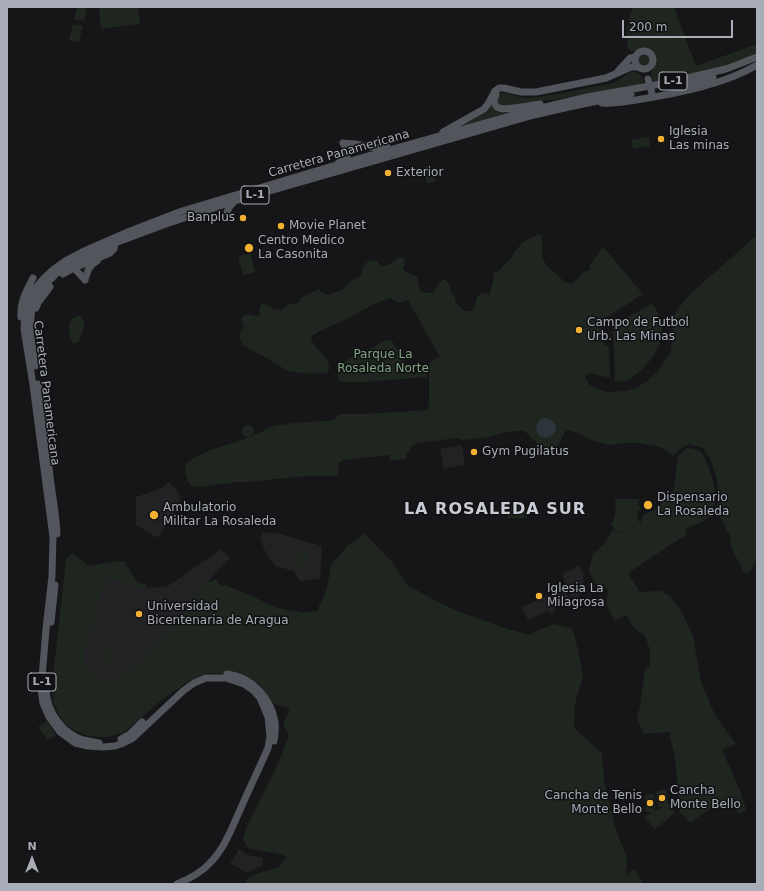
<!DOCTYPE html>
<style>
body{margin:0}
#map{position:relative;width:764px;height:891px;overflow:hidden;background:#161618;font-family:"DejaVu Sans",sans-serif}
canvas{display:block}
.frame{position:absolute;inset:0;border:8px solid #a8adb8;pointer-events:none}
.north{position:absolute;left:12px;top:839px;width:40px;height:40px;-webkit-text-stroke:3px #111113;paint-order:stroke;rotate:0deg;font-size:11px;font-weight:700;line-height:16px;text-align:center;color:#a8adb8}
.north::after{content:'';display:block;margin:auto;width:14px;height:18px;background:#a8adb8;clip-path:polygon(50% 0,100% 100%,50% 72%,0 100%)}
.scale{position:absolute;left:622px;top:20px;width:111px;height:18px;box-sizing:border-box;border:2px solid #a8adb8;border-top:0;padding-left:5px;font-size:12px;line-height:14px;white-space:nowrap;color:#a8adb8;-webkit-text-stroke:3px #111113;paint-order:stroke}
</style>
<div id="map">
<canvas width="764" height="891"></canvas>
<div class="frame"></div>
<div class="north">N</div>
<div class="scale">200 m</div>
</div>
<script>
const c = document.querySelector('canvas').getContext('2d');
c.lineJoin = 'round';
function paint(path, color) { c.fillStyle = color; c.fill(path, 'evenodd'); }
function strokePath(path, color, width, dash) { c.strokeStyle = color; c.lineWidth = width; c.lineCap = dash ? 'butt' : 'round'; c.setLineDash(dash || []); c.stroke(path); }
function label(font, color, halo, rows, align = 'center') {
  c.font = font + ' "DejaVu Sans",sans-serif'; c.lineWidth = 3; c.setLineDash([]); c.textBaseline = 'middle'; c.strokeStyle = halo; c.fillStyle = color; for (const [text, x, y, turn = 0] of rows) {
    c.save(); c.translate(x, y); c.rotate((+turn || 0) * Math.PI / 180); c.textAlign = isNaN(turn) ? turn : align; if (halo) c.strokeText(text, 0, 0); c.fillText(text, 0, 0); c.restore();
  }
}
paint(new Path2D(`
 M462,445L465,465L444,469L440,449Z
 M169,482L177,491L179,493L180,500L179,505L158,538L136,525V497L162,488Z
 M262,532L280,534L322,546L320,579L300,581L293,571L276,566L267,556L260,538Z
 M221,549L230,558L198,592L180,616L138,665L113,682L95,676L85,663V646L94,627L98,613L99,593L107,580L116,579L141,588L166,587L180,578Z
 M579,566L583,572L584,588L581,591L579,598L570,597L562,574Z
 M565,588L570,602L555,608L556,611L550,614L548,611L528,620L522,607Z
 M239,849L249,856L263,857L262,866L247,873L230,863Z`), '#222225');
paint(new Path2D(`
 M77,7H87L84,21L74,19Z
 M99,7H138L140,24L101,29Z
 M633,7H674L696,66L757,44V55L720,69L654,82L651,74L654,64L655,56C646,49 642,48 631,52L627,46L628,38L626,29Z
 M73,24L83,26L79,42L69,40Z
 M638 61a6 6 0 1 1 12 0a6 6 0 1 1-12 0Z
 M631,72C641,71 642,77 644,85C599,93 553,99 508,107L500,105C498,102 496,97 500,94C504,91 521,98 527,98C537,98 548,95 558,94C576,90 595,87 613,83C620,80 625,75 631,72Z
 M491,103L499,111L504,112L537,107L447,132L485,112L490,107Z
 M649,137L650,146L633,149L631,140Z
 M431,165L436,181L427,184L422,168Z
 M539,234L542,236V258L547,266L565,282L571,284L578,278L581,274L585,271H588L590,268V265L603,247L609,254L643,294L604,319L602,322L603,335L606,337L603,340L604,345L609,346L610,377H606L591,373L585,376L589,384L595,388L607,392L624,391L636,388L647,381L657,372L671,351L673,332V317L678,309L688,296L757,235V560L749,573H744L731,547L730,536L717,512L718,495L717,479L710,459L703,448L689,444L679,450L673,456L668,451L659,447L639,443H622L609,445L588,439L581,434L567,430L565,432L557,448L548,452H544L537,445L536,441L533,440L525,431C512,430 497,435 484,438C477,439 469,439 461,440L459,438H457L417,443C410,447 407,452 406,459L390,461V456L389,455L343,460L338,463L339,474L336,476H309L274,479L249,482H237L202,487L192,486L188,482L185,472V465C202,449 229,446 250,437C259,434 266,428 275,426C294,422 314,422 334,420L338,415L342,414H366L428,410L429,406V373L428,369L430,366V362L440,357L408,300C399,303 398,304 391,298L374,304L351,317L320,331L312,336L311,338V340C314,344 316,347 319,351C325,357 330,361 329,370L326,373L310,374L296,372L287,371L277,364L243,345C240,338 237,334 244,328L243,324L241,319L246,314L256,316L260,314L259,309L261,304H266L275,310H282L288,304L298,303L301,298L318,289L323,293L329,295L342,290L351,281L362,275C361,265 368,259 377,261L382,267L390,264L398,257L405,259L403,269C407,274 412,273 417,277C420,288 418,296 433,292L442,280H446L451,287L450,291L455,297V301L464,311H472C473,309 475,308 475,305C478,298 474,297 483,293L489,295L493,283L494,273L500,270L504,264L511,259L513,254L521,244L527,240Z
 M250,253L255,272L243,275L238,257Z
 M652,304C671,325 661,352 642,369C638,373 632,378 627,380C623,382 618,382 615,382L613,325Z
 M77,316H80C82,318 83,319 84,322C85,325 81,338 79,341C77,343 76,343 73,343C69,339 67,325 71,320C73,318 74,317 77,316Z
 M389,340L392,341L411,373L414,374H416L417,371L425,368L426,369L427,377L364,382H340C336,378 337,369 340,364L385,341Z
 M242 431a6 6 0 1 1 12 0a6 6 0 1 1-12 0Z
 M687,448L694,449L702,452C709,468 716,483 715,501C714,506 712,511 710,516L699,524L685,528L687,534L628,573L640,592L661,591L670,596L681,610L693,636L701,682L715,715L736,744L722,750L741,793L746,810L739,814L730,800L705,812L690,823L680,812L675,758L669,732L643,734L637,717L640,707L645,669L650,665V650L645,636L633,627L626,615L615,621C612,616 609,611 607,605C605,597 612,593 603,584H596L594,582L589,570L593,554L604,544L610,535L613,529L618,533L629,529L641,522L643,515L659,508L662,502L674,489L678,456Z
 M615,499H638L640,510L637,511L638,518L640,522L629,529L618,532L611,525C616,517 616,509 615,499Z
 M526,506L527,518H508V507Z
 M365,534L393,563L406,584L432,599L457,611L505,628L528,635L553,624L572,628L577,646L583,676L575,704L574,728L602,753L604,781L616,830L627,857L626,876L634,868L643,884H244L250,877L259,873L279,867L287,857L280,854L248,848L243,840L246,828L278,764L289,735L283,725L290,708L273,704L259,684L229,673H208L189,681L162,700L123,733L107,737L88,736L74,730L63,722L54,705L52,685L66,559L72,553L89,566L110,562L124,561L138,583L146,584L147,588H141L116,579L107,581L99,593L98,613L94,627L85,646V663L95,676L112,682L138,665L180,616L198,592L208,582L216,579L221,586L226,585L278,608L303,613L317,611L327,588L331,565L348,545Z
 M296,550L308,553L304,567L292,564Z
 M104,648L117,655L113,664L99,658Z
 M47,721L56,735L48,740L38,727Z
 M666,789L668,804L671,803L674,814L655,829L644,817L652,812H646L645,795L654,794L655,811L663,807H658L656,791Z`), '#1e261f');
paint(new Path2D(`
 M536 428a10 10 0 1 1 20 0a10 10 0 1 1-20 0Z`), '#2c353c');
strokePath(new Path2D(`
 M635 60a9 9 0 1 1 18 0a9 9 0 1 1-18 0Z
 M618,71L630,58L636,57
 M675,86L713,77
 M496,94L494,101C494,102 496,106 497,107C503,112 532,105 540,104
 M602,103C616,104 629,101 642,99C679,93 725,84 757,65
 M443,132L484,109L488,104L495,91L499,88H504L521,92H536L606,78L631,67H638
 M343,143L355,144L376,148L387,147
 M339,162L347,156C347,150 346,147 343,143
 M227,212L230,206L235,201
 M74,268L85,280
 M63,274L74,268L110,253L114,249L115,243
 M85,280C87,272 89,265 97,261
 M36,308L38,303L50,287
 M21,317C20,302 26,291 33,278
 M35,366L30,329L32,306L34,300L45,285L59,271L70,264L115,243L166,224L235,201L534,115L569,107L631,94
 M38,384C42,412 45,439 49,467C51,490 56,511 57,534
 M51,622L55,585
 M227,674C252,677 271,698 275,722C276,728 275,735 274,741
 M46,690C47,712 62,733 83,740C88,741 94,742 99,743
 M121,739L130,734L142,722
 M177,884C189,879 201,873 210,863C224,849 232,828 240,810C249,789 259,769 268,748L270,737L268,717L260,698L253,690L244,684L226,678H206L194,683L183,691L133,738L121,744L115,746L103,747L88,746L75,743L60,732L49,717L43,703L41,690L46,629L52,576L53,537L33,385L24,329L25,312L28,301L32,292L45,277L54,269L65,261L82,252L130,231L182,211L336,165L524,112L587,97L661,84L726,69L757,57`), '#53555c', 7);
strokePath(new Path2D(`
 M648,79L653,97`), '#53555c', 7);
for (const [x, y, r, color] of [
 [661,139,4,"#f2b134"],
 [388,173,4,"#f2b134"],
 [243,218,4,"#f2b134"],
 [281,226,4,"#f2b134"],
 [249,248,5,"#f2b134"],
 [579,330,4,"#f2b134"],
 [474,452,4,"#f2b134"],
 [648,505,5,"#f2b134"],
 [154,515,5,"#f2b134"],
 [539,596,4,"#f2b134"],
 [139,614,4,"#f2b134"],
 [662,798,4,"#f2b134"],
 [650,803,4,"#f2b134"]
]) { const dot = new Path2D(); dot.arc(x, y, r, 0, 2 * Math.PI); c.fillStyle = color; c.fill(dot); strokePath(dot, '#111113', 1.5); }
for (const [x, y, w] of [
 [673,81,28],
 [255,195,28],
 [42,682,28]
]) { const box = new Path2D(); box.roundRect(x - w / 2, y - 9, w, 18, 3); c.fillStyle = '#111113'; c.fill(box); strokePath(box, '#a8adb8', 1); }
label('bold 11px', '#a8adb8', null, [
 ["L-1",673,81],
 ["L-1",255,195],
 ["L-1",42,682]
]);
label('12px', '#a8adb8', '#111113', [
 ["Iglesia",669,132],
 ["Las minas",669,146],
 ["Exterior",396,173],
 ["Banplus",235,218,"right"],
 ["Movie Planet",289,226],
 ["Centro Medico",258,241],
 ["La Casonita",258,255],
 ["Campo de Futbol",587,323],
 ["Urb. Las Minas",587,337],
 ["Gym Pugilatus",482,452],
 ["Dispensario",657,498],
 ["La Rosaleda",657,512],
 ["Ambulatorio",163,508],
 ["Militar La Rosaleda",163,522],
 ["Iglesia La",547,589],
 ["Milagrosa",547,603],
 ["Universidad",147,607],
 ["Bicentenaria de Aragua",147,621],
 ["Cancha",670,791],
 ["Monte Bello",670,805],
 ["Cancha de Tenis",642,796,"right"],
 ["Monte Bello",642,810,"right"]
], 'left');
label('12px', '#a8adb8', '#111113', [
 ["Carretera Panamericana",339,154,-16],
 ["Carretera Panamericana",46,393,83]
]);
label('12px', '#7fa381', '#111113', [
 ["Parque La",383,355],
 ["Rosaleda Norte",383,369]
]);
c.letterSpacing = '1px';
label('bold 16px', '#c9ccd4', '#111113', [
 ["LA ROSALEDA SUR",495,510]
]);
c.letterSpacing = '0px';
</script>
